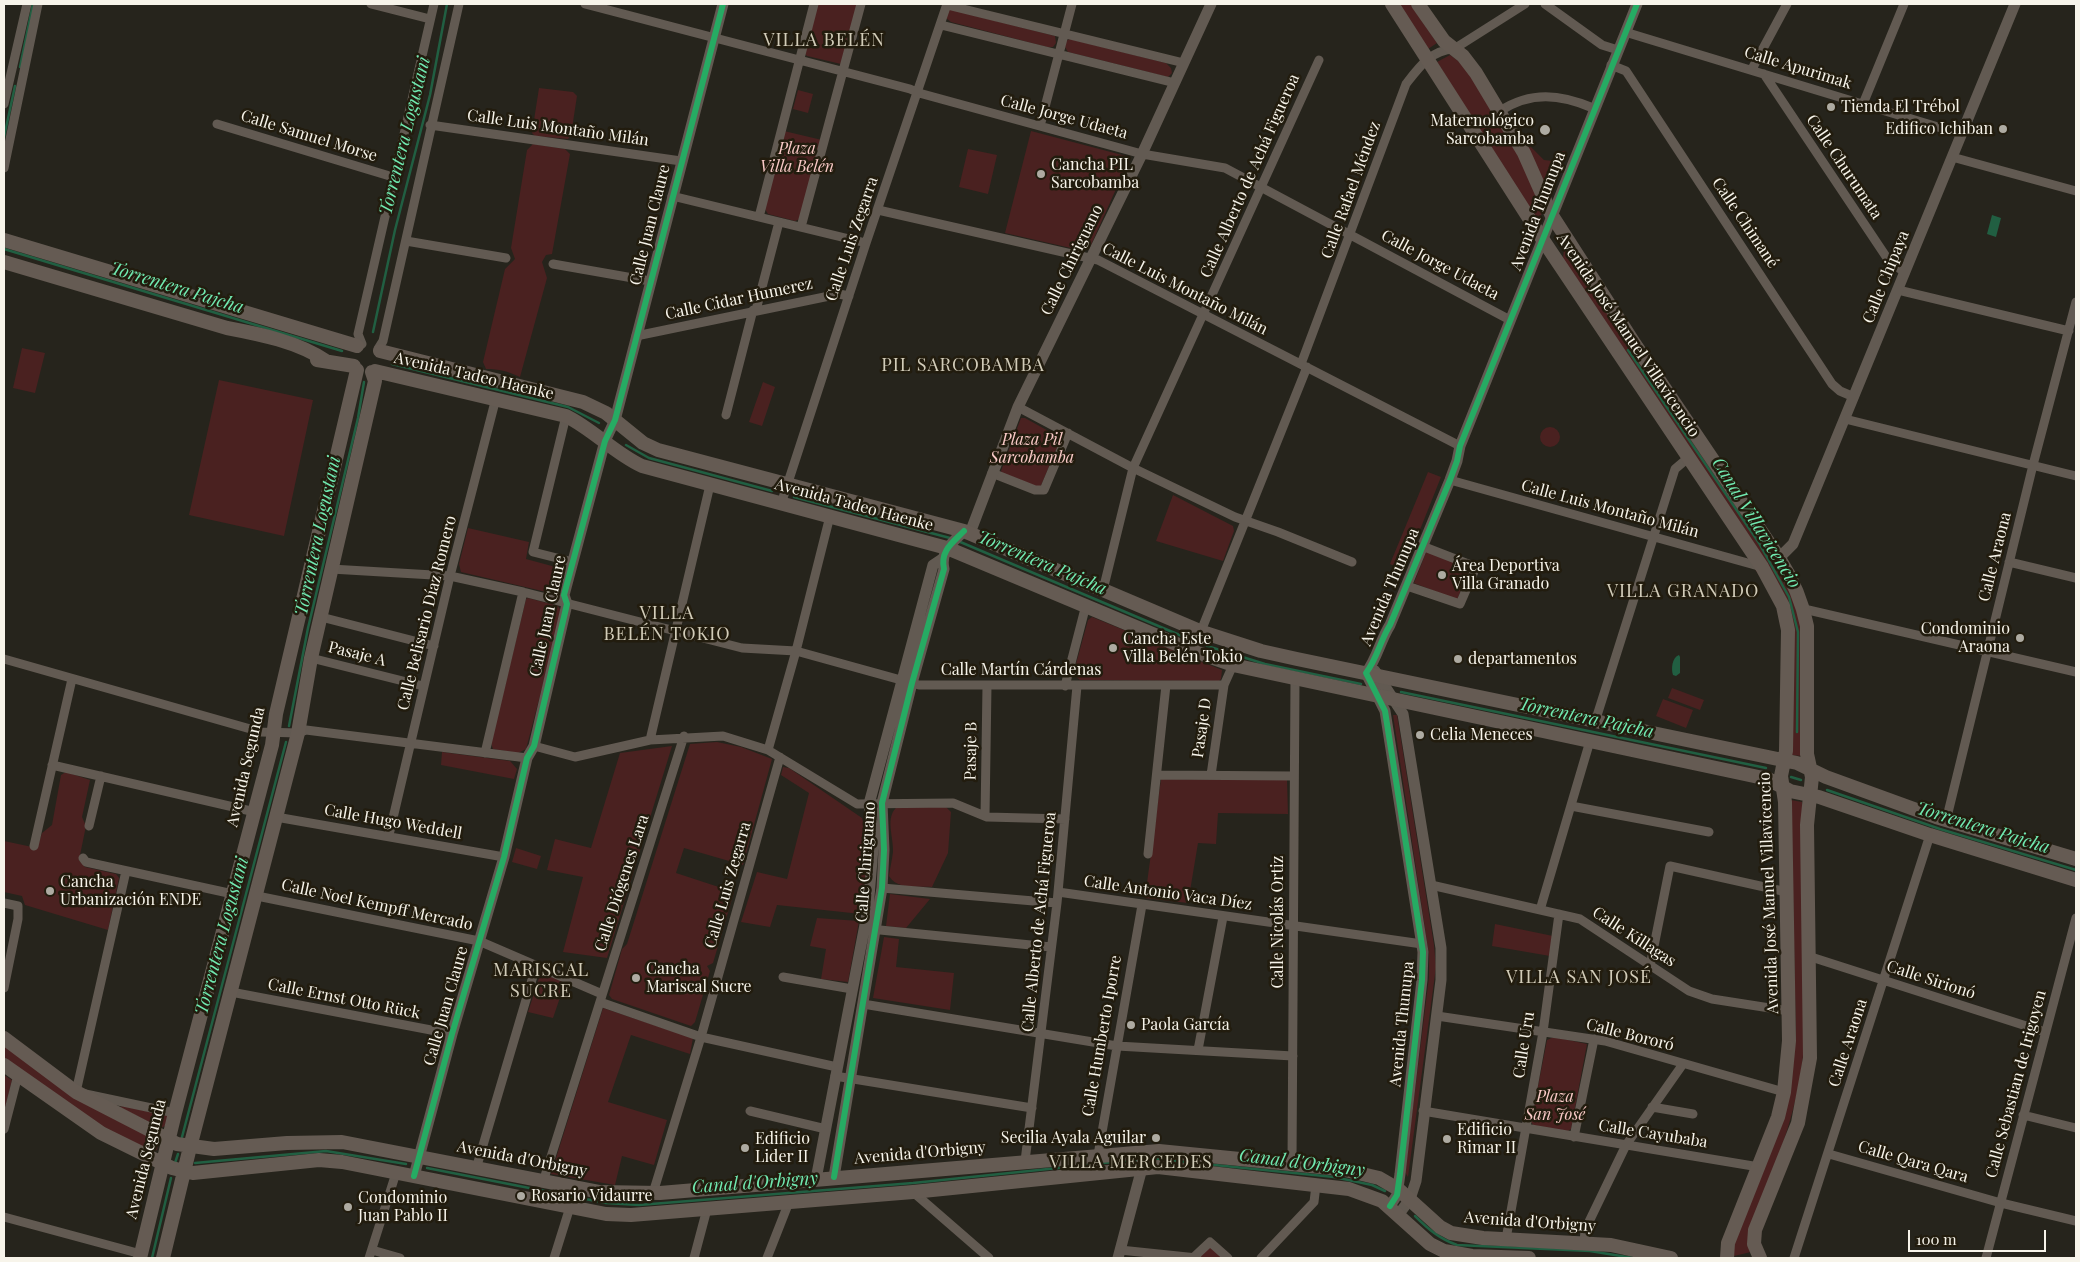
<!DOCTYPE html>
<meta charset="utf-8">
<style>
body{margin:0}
#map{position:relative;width:2080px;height:1262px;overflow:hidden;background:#26241c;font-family:"Playfair Display",serif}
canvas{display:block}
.frame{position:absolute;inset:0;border:5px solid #f7f4ea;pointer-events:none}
.scale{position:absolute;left:1908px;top:1230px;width:138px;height:22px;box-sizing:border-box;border:2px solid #f7f4ea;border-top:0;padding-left:6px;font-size:15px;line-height:18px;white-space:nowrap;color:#f7f4ea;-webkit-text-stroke:4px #221c0e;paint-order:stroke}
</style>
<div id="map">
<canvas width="2080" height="1262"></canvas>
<div class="frame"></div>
<div class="scale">100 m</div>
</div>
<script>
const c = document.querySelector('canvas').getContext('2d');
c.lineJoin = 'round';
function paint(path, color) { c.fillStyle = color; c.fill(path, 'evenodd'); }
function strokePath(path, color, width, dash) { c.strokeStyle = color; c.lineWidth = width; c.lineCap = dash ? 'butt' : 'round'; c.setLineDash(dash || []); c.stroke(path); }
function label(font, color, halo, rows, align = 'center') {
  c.font = font + ' "Playfair Display",serif'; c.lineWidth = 5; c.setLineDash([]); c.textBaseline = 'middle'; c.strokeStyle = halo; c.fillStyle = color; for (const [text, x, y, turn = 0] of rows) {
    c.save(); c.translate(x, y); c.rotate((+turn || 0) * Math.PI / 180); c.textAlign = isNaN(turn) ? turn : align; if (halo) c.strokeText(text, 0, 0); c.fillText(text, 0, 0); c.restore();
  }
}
paint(new Path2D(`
 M817,4H858L841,64L807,56L805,54Z
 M1397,4H1410L1437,43L1428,49Z
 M949,9L1055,36L1056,43L1053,47H1047L951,22L946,18Z
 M1070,39L1166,63L1171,68L1172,73L1168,77L1068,52L1065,47L1066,41Z
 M1450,55L1464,65L1517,151L1544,210L1537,222L1437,62Z
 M539,88L573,92L577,96L571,135L568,139L535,136L532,133Z
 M798,90L813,94L808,113L793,109Z
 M784,131L822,140L800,219L795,221L768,214L765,209Z
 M1031,131L1126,156L1129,160L1091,245L1084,251L1005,233Z
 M533,144L565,149L570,154L552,254L546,255L542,262L547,278L520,377C507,371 499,369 486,369L483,362L505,269L515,259L511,248L527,150Z
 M1531,147L1544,160L1553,161L1563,151H1566L1553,186H1544L1526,148Z
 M968,149L997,155L988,194L959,187Z
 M1564,247L1784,577L1800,616L1802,756L1791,755L1794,632L1563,259Z
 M22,348L45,353L35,393L13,388Z
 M219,380L313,400L284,536L189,515Z
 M763,382L775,387L762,426L749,422Z
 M1021,418H1025L1061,438L1040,488L1003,475L1001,471Z
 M1540 437a10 10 0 1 1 20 0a10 10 0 1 1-20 0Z
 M1428,472L1441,477L1404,570L1390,564Z
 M1173,495L1233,526L1234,531L1223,561L1156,541Z
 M468,528L529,542L526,559L563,569L559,592L555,594L461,572L459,564Z
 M1427,550L1470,567L1457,600L1414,583Z
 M528,598L558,606L562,612L526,749L518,753L493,749L491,743L526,599Z
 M1092,617L1222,670L1221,679L1219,681L1080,680L1074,675V671L1088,620Z
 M1672,688L1704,700L1700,710L1668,698Z
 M1663,699L1693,710L1686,728L1656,716Z
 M1393,715H1397L1434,945L1436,967L1408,1177L1405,1172L1429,977V955Z
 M717,742L741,747L772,759L743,865L684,848L676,873L734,892L713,963L707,966L710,971L695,1022L691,1026L612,999L609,995L622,949L627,944L690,744Z
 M672,746L607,958L563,952L583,877L547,870L555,839L591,848L620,753Z
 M442,752L510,761L517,769L514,779L441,765Z
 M783,767L789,768L862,818C871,850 866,882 861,914L777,905L770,927L741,922L757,872L787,879L809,793L781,775Z
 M66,772L90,780L82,817L86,826L79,860L85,867L116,874L119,878L108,930L25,905L22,896L4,892V841L37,848L42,833L52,825L61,775Z
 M1161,779L1287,780L1288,814L1218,813L1216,844L1198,843L1188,903L1145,898Z
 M1791,800L1802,802L1804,1046C1798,1116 1774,1168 1748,1233V1244L1751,1252L1734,1256V1243L1790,1093L1796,1037Z
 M898,806L946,807L951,812L948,853L932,887C917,886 897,890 889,876C890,868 892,860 893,852C894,837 884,817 898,806Z
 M516,848L541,856L537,869L512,862Z
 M890,894L930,899L906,928L886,926Z
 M817,918L859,921L848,982L821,979L826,949L810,946Z
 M1495,924L1553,936L1550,956L1492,946Z
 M884,937L899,939L896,967L954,973L950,1010L873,998Z
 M541,972L565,983L553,1018L528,1012Z
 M603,1008L693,1038L690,1054L631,1035L608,1102L667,1120L654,1165L622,1156L615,1185L551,1174Z
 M1554,1037L1587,1044L1571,1129L1568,1131L1533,1125L1531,1122L1547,1040Z
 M4,1046L156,1141L158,1144L157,1150C135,1158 27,1074 4,1058Z
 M4,1075L12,1080L4,1112Z
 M123,1106L168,1116L165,1126L161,1128L119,1107Z
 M1210,1247L1224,1258H1202L1200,1256Z`), '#4a2120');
paint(new Path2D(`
 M1992,215L2001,218L1996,237L1987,234Z
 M1679,655L1680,657V673L1676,676L1673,675C1671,669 1672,657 1679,655Z`), '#215f42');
strokePath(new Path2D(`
 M20,67L33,4
 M4,137L15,86
 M4,249L342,351
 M373,332L395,230L430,95L447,4
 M1628,350L1759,543L1789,597L1798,632L1797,732
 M392,364L568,407L599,423
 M626,445L649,458L772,491
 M794,497L950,538
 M958,541L1189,639
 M1207,646L1265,664L1361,684
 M1401,692L1766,768
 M289,726L308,628L358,418L364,382
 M1791,777L1801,780
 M1827,790L1940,829L2076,870
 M182,1137L286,742
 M1155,1159L1334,1177L1372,1185L1385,1191
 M175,1163L178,1154
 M195,1163L326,1151L406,1164
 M1103,1163L1136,1160
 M427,1168L606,1203L639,1205L913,1183L1087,1165
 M1415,1216C1428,1229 1440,1239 1457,1245L1590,1251L1633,1258
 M152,1258L171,1178`), '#215f42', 2.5);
strokePath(new Path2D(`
 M371,4L430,19
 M585,4L910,89L919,93L1142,154L1225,168L1510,320
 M1545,4L1602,45L1618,50
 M947,5L1184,63
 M941,25L1175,83
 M1625,32L1961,134
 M1611,65L1626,71L1832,384L1840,391L1854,397
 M1752,69L1787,4
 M1764,74L1887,258L1905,273
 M4,104L27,4
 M1863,104L1904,4
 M1500,111C1531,91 1560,94 1593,108
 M217,124L393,177
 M430,125L681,161
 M1040,126L1072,4
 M1952,157L2076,191
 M4,168L38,4
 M672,196L866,243
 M878,210L1098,260L1460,446
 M759,217L814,4
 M801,227L861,4
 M406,241L506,258
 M553,264L650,281
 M1898,290L2069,331
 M756,310L779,222
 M636,336L839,294L849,296
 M362,344L358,334L434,4
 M378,349L383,341L459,4
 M1301,364L1406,84C1419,67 1431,50 1454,49L1525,4
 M1018,407L1133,468L1235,517L1278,532L1352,562
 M726,415L753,310
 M566,416L533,552L573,562
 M1845,419L2076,476
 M992,473L1035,490H1044L1068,433
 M1450,480L1762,567
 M781,504L866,243L947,4
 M2009,562L2076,578
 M331,569L450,576L523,592L742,648L796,651L919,685H1224L1233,665
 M1407,586L1460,604L1476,567L1422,546
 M1103,590L1133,468L1319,60
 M1804,609L2076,672
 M321,617L434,646
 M1193,651L1307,367
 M311,658L423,686
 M4,659L261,732L298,733L306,730L527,758
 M1065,686L1086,605
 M1595,722L1675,469L1688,458
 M650,740L710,485
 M534,746L575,757L650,740L723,736L768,750L857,804L953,803L987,817L1065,819
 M768,750L796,651L830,516
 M485,753L523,592
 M52,765L255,812
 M1157,775L1294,776
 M1211,775L1224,685
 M1571,806L1709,832
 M985,816L987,686
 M276,817L504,857
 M1946,821L2033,465L2076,302
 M89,826L101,776
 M389,835L450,576L496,398
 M34,846L72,679
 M1148,854L1166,685
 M83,858L86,862L233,894
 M126,871L76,1092L175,1113
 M1431,885L1580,919L1689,991L1712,999L1789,1011
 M882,888L1057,903
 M1058,892L1422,944
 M257,896L479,941L602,994
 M4,903L18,906V919L4,988
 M1540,910L1590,741
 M870,929L1051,947
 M1808,956L2045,1032
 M1650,966L1670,866L1787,892
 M783,977L852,989
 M231,992L452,1034
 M600,1002L701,1037L837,1067
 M863,1004L1117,1046L1293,1056
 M1437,1016L1605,1041L1784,1092
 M1198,1050L1223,917
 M835,1076L1032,1108
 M1652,1107L1693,1114
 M750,1111L826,1129
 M1423,1111L1759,1167
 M2023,1115L2076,1128
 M4,1129L18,1075
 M1574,1137L1594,1039
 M1829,1154L2001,1203L2076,1221
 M1025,1161L1057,903L1077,686
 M1292,1164L1295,679
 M476,1169L536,966
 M1095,1172L1142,905
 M543,1182L684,736
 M913,1192L989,1258
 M653,1193L701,1037L780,757
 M4,1217L141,1254
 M1506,1239L1543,1032L1559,914
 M1584,1243L1585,1230L1626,1145L1683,1064
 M372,1250L400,1258
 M1120,1250L1197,1258
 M1195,1256L1210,1242L1228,1258
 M369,1258L396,1173
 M554,1258L570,1207
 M694,1258L707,1209
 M767,1258L789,1202
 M1261,1258L1314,1202L1316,1185
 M1794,1258L1930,835
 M1986,1258L2076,918`), '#625a52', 9);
strokePath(new Path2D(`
 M970,533L1018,407L1142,154L1211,4
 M1779,558L1793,544L2015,4
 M1375,671L1403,714L1441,948V980L1416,1181L1410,1199L1399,1214
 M414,1176L452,1034L504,857L527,758L534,746L567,604L564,595L605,441L615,420L723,4
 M834,1177L882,888L884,850L882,803L912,683L944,569C940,551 952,543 964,531
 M816,1179L868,909L874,836L869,804L933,565L942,559
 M1390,1206L1397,1195L1400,1174L1422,980L1423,952L1385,711L1366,673C1377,659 1380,641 1390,625L1450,480L1457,461L1460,446L1637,4
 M1118,1258L1142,1168V1151`), '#625a52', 11);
strokePath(new Path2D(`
 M1392,4L1543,240L1762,567L1783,606L1788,630L1786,751L1781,776L1785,802L1789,1041L1784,1092L1778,1117L1728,1243L1727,1258
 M1418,4L1444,41L1463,56L1476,73L1524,153L1551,214L1634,343L1779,558C1793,580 1802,600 1807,626V754L1812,777L1807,825L1810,1058L1798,1123L1755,1230L1754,1244L1760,1258
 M4,240L357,346
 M4,262L227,328C259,334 299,342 326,361
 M380,351L583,402L606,413L643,443L658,450L964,531L1202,632L1261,651L1297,659L1797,763L1826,777L1936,817L2076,859
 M317,360L354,366
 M375,371L566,416C594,430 614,453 642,466L947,548L1193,651L1233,665L1768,779L1790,791L1819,797L1930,835L2076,880
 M4,1038L76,1092L177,1144L214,1149L287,1143L342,1142L600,1192L660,1193L1159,1151L1341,1169L1379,1178L1398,1189L1440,1227L1451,1233L1483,1238L1611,1245L1671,1258
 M4,1065L101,1133L172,1168L193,1173L319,1160L342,1162L606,1214L631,1215L913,1192L1158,1167L1349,1189L1382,1201L1430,1244L1444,1251L1472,1256L1529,1258
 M140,1258L175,1113L272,745L276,714L357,370
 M163,1258L190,1147L298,733L311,658L375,381L372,372`), '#655b53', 14);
strokePath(new Path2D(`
 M414,1176L452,1034L504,857L527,758L534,746L567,604L564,595L605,441L615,420L723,4
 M834,1177L882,888L884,850L882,803L912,683L944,569C940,551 952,543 964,531
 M1390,1206L1397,1195L1400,1174L1422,980L1423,952L1385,711L1366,673C1377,659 1380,641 1390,625L1450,480L1457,461L1460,446L1637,4`), '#26ab63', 6);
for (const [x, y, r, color] of [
 [1831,107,5,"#aeaba2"],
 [2003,129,5,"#aeaba2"],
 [1545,130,6,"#aeaba2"],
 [1041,174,5,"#aeaba2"],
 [1442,575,5,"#aeaba2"],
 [2020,638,5,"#aeaba2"],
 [1113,648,5,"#aeaba2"],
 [1458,659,5,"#aeaba2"],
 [1420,735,5,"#aeaba2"],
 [50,891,5,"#aeaba2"],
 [636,978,5,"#aeaba2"],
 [1131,1025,5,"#aeaba2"],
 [1156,1138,5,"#aeaba2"],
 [1447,1139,5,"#aeaba2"],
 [745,1148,5,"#aeaba2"],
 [521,1196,5,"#aeaba2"],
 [348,1207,5,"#aeaba2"]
]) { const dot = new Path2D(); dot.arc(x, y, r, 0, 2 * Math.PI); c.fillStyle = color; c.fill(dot); strokePath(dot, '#221c0e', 2); }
label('16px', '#f7f4ea', '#221c0e', [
 ["Calle Apurimak",1798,68,17],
 ["Calle Jorge Udaeta",1064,117,15],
 ["Calle Luis Montaño Milán",558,128,8],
 ["Calle Samuel Morse",309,136,17],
 ["Calle Churumata",1844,167,56],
 ["Calle Alberto de Achá Figueroa",1250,176,-66],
 ["Calle Rafael Méndez",1351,190,-70],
 ["Avenida Thunupa",1538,211,-69],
 ["Calle Chimané",1745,223,56],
 ["Calle Juan Claure",650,225,-76],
 ["Calle Luis Zegarra",852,239,-71],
 ["Calle Chiriguano",1072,260,-64],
 ["Calle Jorge Udaeta",1440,265,28],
 ["Calle Chipaya",1886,277,-68],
 ["Calle Luis Montaño Milán",1185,289,27],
 ["Calle Cidar Humerez",739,299,-12],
 ["Avenida José Manuel Villavicencio",1628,335,56],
 ["Avenida Tadeo Haenke",474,376,13],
 ["Avenida Tadeo Haenke",854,505,15],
 ["Calle Luis Montaño Milán",1610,509,15],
 ["Calle Araona",1995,557,-76],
 ["Avenida Thunupa",1390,587,-67],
 ["Calle Belisario Díaz Romero",427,613,-76],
 ["Calle Juan Claure",548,616,-78],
 ["Pasaje A",357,654,14],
 ["Calle Martín Cárdenas",1021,670],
 ["Pasaje D",1202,728,-82],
 ["Pasaje B",971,751,-89],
 ["Avenida Segunda",246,767,-77],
 ["Calle Hugo Weddell",393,822,10],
 ["Calle Chiriguano",866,862,-86],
 ["Calle Diógenes Lara",622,883,-72],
 ["Calle Luis Zegarra",728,885,-74],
 ["Calle Antonio Vaca Díez",1168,893,8],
 ["Avenida José Manuel Villavicencio",1769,893,-92],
 ["Calle Noel Kempff Mercado",377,905,12],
 ["Calle Alberto de Achá Figueroa",1039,922,-84],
 ["Calle Nicolás Ortiz",1278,922,-90],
 ["Calle Killagas",1634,937,33],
 ["Calle Sirionó",1931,980,18],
 ["Calle Ernst Otto Rück",344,999,11],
 ["Calle Juan Claure",446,1006,-74],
 ["Avenida Thunupa",1402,1024,-84],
 ["Calle Bororó",1630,1035,14],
 ["Calle Humberto Iporre",1102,1036,-80],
 ["Calle Araona",1848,1043,-72],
 ["Calle Uru",1524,1045,-81],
 ["Calle Sebastian de Irigoyen",2016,1084,-75],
 ["Calle Cayubaba",1653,1134,9],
 ["Avenida d'Orbigny",920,1153,-5],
 ["Avenida Segunda",146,1159,-76],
 ["Avenida d'Orbigny",522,1159,11],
 ["Calle Qara Qara",1913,1162,16],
 ["Avenida d'Orbigny",1530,1222,4]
]);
label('16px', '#f7f4ea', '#221c0e', [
 ["Tienda El Trébol",1841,107],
 ["Maternológico",1534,121,"right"],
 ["Sarcobamba",1534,139,"right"],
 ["Edifico Ichiban",1993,129,"right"],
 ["Cancha PIL",1051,165],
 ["Sarcobamba",1051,183],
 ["Área Deportiva",1452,566],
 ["Villa Granado",1452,584],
 ["Condominio",2010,629,"right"],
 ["Araona",2010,647,"right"],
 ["Cancha Este",1123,639],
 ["Villa Belén Tokio",1123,657],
 ["departamentos",1468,659],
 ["Celia Meneces",1430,735],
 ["Cancha",60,882],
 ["Urbanización ENDE",60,900],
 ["Cancha",646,969],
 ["Mariscal Sucre",646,987],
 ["Paola García",1141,1025],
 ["Edificio",1457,1130],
 ["Rimar II",1457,1148],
 ["Secilia Ayala Aguilar",1146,1138,"right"],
 ["Edificio",755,1139],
 ["Lider II",755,1157],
 ["Rosario Vidaurre",531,1196],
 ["Condominio",358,1198],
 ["Juan Pablo II",358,1216]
], 'left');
label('italic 16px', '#facac7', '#221c0e', [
 ["Plaza",797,149],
 ["Villa Belén",797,167],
 ["Plaza Pil",1032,440],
 ["Sarcobamba",1032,458],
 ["Plaza",1555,1097],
 ["San José",1555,1115]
]);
c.letterSpacing = '1px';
label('18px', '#d2ccb9', '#221c0e', [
 ["VILLA BELÉN",824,40],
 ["PIL SARCOBAMBA",963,365],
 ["VILLA GRANADO",1683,591],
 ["VILLA",667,613],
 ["BELÉN TOKIO",667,634],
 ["MARISCAL",541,970],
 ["SUCRE",541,991],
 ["VILLA SAN JOSÉ",1579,977],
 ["VILLA MERCEDES",1131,1162]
]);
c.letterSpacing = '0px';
label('italic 18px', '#70e9b0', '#221c0e', [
 ["Torrentera Logustani",405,136,-76],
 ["Torrentera Pajcha",177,288,17],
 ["Canal Villavicencio",1756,523,58],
 ["Torrentera Logustani",318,536,-78],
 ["Torrentera Pajcha",1042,563,23],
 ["Torrentera Pajcha",1586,718,12],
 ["Torrentera Pajcha",1983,828,17],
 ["Torrentera Logustani",222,936,-75],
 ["Canal d'Orbigny",1302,1163,7],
 ["Canal d'Orbigny",755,1183,-4]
]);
</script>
